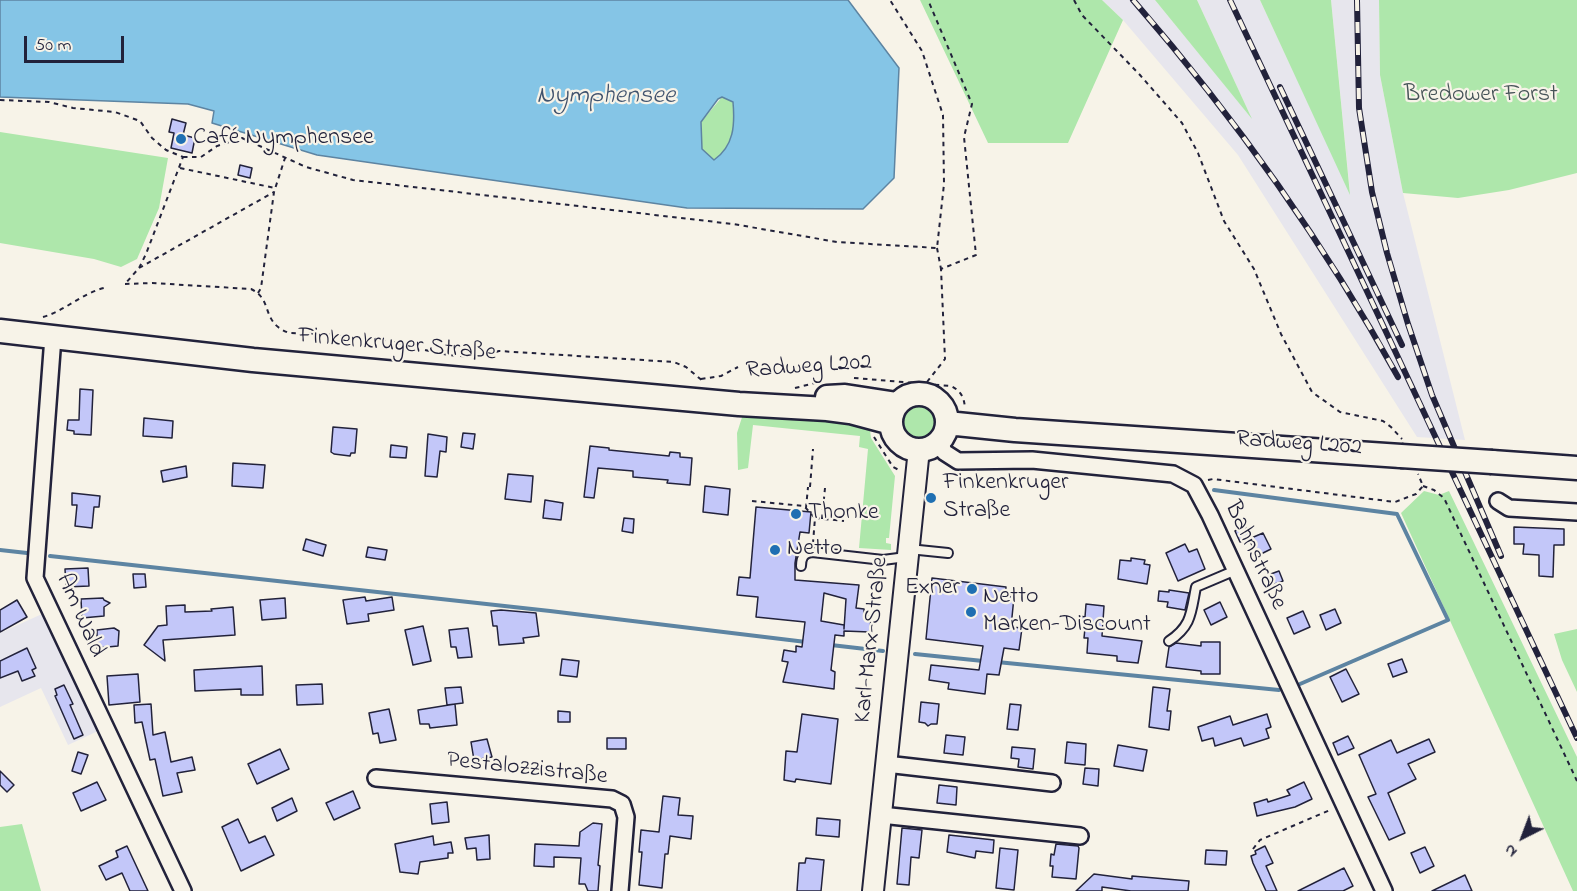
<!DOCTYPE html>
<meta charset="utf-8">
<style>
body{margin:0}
#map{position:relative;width:1577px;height:891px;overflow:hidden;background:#f7f3e8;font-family:"Indie Flower",sans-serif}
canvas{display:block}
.north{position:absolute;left:1493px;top:807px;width:60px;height:60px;-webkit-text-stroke:4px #f7f3e8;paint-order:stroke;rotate:222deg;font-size:16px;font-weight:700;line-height:24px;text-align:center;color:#22223b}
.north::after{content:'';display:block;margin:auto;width:21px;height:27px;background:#22223b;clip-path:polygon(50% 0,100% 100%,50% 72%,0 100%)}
.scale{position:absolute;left:24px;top:36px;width:100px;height:27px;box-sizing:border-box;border:3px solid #22223b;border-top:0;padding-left:8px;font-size:18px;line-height:21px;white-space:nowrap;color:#22223b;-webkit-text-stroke:4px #f7f3e8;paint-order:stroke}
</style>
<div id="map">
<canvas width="1577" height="891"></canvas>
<div class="north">N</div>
<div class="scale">50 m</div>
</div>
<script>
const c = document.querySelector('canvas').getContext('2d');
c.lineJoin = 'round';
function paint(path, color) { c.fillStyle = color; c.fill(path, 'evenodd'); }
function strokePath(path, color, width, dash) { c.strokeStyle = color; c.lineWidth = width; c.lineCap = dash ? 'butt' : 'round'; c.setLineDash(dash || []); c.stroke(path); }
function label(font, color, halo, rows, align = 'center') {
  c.font = font + ' "Indie Flower",sans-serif'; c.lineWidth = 4.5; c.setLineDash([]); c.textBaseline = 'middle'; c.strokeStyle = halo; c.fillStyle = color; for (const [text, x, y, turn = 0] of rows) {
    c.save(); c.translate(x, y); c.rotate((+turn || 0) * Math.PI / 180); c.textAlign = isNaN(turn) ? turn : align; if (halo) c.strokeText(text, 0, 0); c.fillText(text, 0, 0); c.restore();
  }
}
paint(new Path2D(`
 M1102,0H1155L1251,117L1197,0H1260L1350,193L1331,0H1379L1380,75L1403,193L1465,440L1417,437L1238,155L1123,20Z
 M42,614L98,731L68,745L41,688L0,707V633Z`), '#e7e6ed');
paint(new Path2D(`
 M920,0H1102L1123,20L1068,143H988Z
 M1155,0H1197L1252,119Z
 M1260,0H1331L1350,195Z
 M1379,0H1577V173L1509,190L1458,198L1403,193L1380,75Z
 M722,97L733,102C735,125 735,145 714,160L702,150L701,122Z
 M0,132L168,158L159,208L137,259L121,267L94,259L0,243Z
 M899 422a21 21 0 1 1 42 0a21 21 0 1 1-42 0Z
 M744,411L869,422L871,438L895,476L889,538H886V543L891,544V550L859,548L868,449L859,447L860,436L753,425L748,468L738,470L737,433Z
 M1424,491L1439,495L1449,491L1577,757V891H1573L1401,513Z
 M1577,629V692L1562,660L1554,634Z
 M22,824L41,891H0V827Z`), '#aee7ab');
const water = new Path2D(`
 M0,0H848L899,68L894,178L863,209L687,208L317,155L212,123L214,111L188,104L0,97ZM722,97L733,102C735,125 734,146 714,160L702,149L701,122L718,99Z`);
paint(water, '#85c5e6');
strokePath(water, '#5d84a2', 1.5);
strokePath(new Path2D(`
 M1214,490L1397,514L1448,620L1300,684
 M0,550L27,553
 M50,556L550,611L806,642
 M831,645L883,651
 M915,654L983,661
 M997,662L1279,690`), '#5d84a2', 4);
const building = new Path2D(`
 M172,119L186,123L183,135L195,138L192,153L171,148L174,133L169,132Z
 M240,165L252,168L250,178L238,175Z
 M80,389L93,390L91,435L74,434V431L67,430L68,420H79Z
 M144,418L173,421L172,438L143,436Z
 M333,427L357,429L355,453H351L350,456L334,454L331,452Z
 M463,433L475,434L473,449L461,447Z
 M428,434L447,437L446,452L440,451L437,477L425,476Z
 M391,445L407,447L406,458L390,457Z
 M590,446L609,448V450L669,456L670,452L680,453V457L692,458L690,485L667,483L668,480L633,477V471L598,468L594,498L584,497Z
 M233,463L265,465L263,488L232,486Z
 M186,466L187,477L163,482L161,471Z
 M508,474L533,476L531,502L505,499Z
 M705,486L730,489L728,515L703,512Z
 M72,493L100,496L99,507H94L92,528L75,526L77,505H72Z
 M545,500L563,503L561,520L543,518Z
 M756,507L811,512L809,533L800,532L795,563V580L859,585L856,608L864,609V615L871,616L870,632L844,631V636L835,635L831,670L835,672L834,689L783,682L788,662L782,661L784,650L796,652V646L802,647L805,622L756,617L758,597L737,595L739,577L750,578ZM824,593L846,599L844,629V625L821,621Z
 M624,518L634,519L633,533L622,531Z
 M1245,526L1250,537L1240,542L1235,531Z
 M1514,527L1564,529V545H1554L1553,577L1539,576V555L1523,554L1524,544H1514Z
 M1263,533L1271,549L1257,556L1249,539Z
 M306,539L326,545L323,556L303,550Z
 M1185,544L1189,552L1197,549L1205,569L1178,581L1166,553Z
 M368,547L387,550L385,560L366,557Z
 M1131,558L1145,560L1144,564L1150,565L1147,584L1118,579L1120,560L1131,561Z
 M88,568L89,586L66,587L65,569Z
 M1279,571L1283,581L1272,585L1268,575Z
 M133,574H145L146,587L134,588Z
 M932,578L1006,587L1005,596L1014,597L1011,627L1022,628L1019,650L1004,648L999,675L987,674L985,694L948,689L949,683L929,680L931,665L979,670L983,646L926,639Z
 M1169,590L1189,593L1185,610L1167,607L1168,602L1158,601L1159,591L1169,592Z
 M365,597L366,601L392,597L394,610L368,614L369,621L347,624L343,600Z
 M103,598L104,600L110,603L104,607V616L82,618L81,599Z
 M285,598L286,618L262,620L260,600Z
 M17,600L27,617L0,632V610Z
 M1220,602L1227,617L1211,625L1204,610Z
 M1086,604L1104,606L1102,636L1142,641L1138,663L1117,661V656L1087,653L1088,638H1084L1085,628L1079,627L1080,616L1085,617Z
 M185,605V612L212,611L211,609L233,607L235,635L163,640L165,661L144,645L158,626L167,625L166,606Z
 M1335,609L1341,623L1326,630L1320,615Z
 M501,610L536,613L539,636L523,638L524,643L499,645L497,626H493L491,611Z
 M1303,611L1310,627L1294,634L1287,618Z
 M423,626L431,661L413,665L405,630Z
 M114,628L119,631L118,646L97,648V630Z
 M468,628L472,657L458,658L456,647H451L449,630Z
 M1201,642H1220V674H1201V671L1166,667L1169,647L1176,643L1201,646Z
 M27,648L36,668L32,670L35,676L22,681L18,671L0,678V661Z
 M562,659L579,661L577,677L560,675Z
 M1402,659L1407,672L1393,677L1388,664Z
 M262,666L263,695H241V689L195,691L194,670Z
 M1346,669L1359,694L1342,702L1330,677Z
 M138,674L140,702L109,705L107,676Z
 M322,684L323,704L297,705L296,685Z
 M64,685L73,704L70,705L83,735L74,739L55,696L57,695L55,689Z
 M461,687L463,703L447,705L445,688Z
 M1153,687L1170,689L1167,711H1171L1169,730L1149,727Z
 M921,702L939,704L937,724H931L928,726L925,723L919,722Z
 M151,704L153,735L165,732L171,762L192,757L195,770L177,773L182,792L163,796L155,759L150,760L142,722L135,723L134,705Z
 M455,704L457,725L430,728L429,724H420L418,710Z
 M1010,704L1021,705L1018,730L1007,729Z
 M389,709L396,740L380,743L378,733L373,734L369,713Z
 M558,711L570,712V722H558Z
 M802,714L838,719L831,784L796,779L795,782L784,780L786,751L797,752Z
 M1267,714L1271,727L1266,729L1269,738L1244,746L1241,738L1215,746L1213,738L1202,741L1198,727L1230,716L1233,725Z
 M946,735L965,737L963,755L944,753Z
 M1348,736L1354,748L1338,755L1333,743Z
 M607,738H626V749H607Z
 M487,739L492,757L474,760L471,742Z
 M1429,739L1435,752L1408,764L1416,779L1388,793L1405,833L1389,840L1368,797L1376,794L1359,755L1391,740L1397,753Z
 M1067,742L1086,744L1085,765L1065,763Z
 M1118,745L1147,750L1143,771L1114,766Z
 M1012,747L1035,749L1033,769L1018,767L1019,759L1011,758Z
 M280,749L289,769L257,784L248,764Z
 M78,752L88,755L81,774L72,771Z
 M1085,768L1099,769L1098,786L1083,784Z
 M0,771L14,785L7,792L0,785Z
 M97,782L106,800L81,811L73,793Z
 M1304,782L1312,799L1295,807L1257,816L1254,803L1267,799L1268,802L1290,795L1287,790Z
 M939,785L957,787L956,805L937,803Z
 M353,791L360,808L334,820L326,803Z
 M663,796L680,798L678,815L693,816L691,839L670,836L668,854H665L662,888L639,885L642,852H639L641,830L659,832Z
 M292,798L297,811L277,821L272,808Z
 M447,802L449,822L432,824L430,804Z
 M817,818L840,820L839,837L816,835Z
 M238,819L249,843L265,836L274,855L241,871L222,827Z
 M593,823L602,824L598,865L600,866L598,891H588L585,884H579L581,858L554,857V867L534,866L535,844L579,846L580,832Z
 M902,828L922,830L919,858L911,857L909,885L897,884Z
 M489,835L490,859L477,860L476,848L467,849L465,838Z
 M949,835L994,840L993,853L976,851L975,858L947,852Z
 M433,836L434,845L451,842L453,853H448V858L420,862L418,874L400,872L395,844Z
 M1056,844L1078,846L1079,848L1076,879L1052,877L1053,866H1050L1051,854L1054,855Z
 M127,846L148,891H130L122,873L106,880L99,866L118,857L116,851Z
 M1265,846L1273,863L1266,866L1277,891H1266L1253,863L1251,856L1256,854L1255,851Z
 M1425,847L1434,866L1420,873L1411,853Z
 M1000,848L1018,850L1014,890L996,888Z
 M1206,850L1227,851L1226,865L1205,864Z
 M806,858L824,860L821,891H797L799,863H805Z
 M1344,868L1353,886L1343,891H1298Z
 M1094,874L1132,879V876L1189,881L1188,891H1131L1102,887V891H1076Z
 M1465,875L1472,891H1432Z`);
paint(building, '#c3c7f9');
strokePath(building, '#22223b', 1.5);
const service = new Path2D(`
 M909,549L948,553
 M801,566C801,559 803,553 812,552L883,560L906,557
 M1169,641C1192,626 1191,612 1196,587L1236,570`);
const minor = new Path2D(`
 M53,337L35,578L183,891
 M940,440L944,452L958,461L1032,460L1173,474L1194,485L1210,515L1384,891
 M1498,501L1509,508L1577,512
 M886,764L1052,783
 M376,778L612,799L622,804L626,817L620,891
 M881,815L1080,836`);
const tertiary = new Path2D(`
 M873,891L919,449`);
const secondary = new Path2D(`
 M0,331L253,360L739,404L827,409L850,412L891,423
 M891 422a28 28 0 1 1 56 0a28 28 0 1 1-56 0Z
 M827,397L845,396L897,404
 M947,423L1015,430L1401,456
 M1492,462L1577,468`);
strokePath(service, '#22223b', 12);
strokePath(minor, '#22223b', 20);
strokePath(tertiary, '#22223b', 24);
strokePath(secondary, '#22223b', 27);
strokePath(new Path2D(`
 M1074,0L1082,15L1140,75L1182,123L1198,153L1224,221L1254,269L1281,334L1312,392L1340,412L1383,421L1391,427L1402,439
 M0,100L49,102L73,108L115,112L140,121L152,138L166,150L183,157L146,254L139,268L125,284
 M183,157H201L217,146L242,138L306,167L353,180L733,224L837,242L937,248L944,184L943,115L922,51L890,0
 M180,168L275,188
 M937,248L941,269
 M139,268L274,192
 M125,284L152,283L251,289C274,300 260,322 289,333C316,334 345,334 372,338C419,344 451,366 499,351L674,362L686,367L704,382
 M258,293L261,288L274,192L285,158
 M43,317C67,310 83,292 108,287
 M854,378L951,386C961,391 964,397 965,408
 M701,379L721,376L738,367
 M927,382L945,359L941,269L976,255L964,137L972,104L928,0
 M795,388L815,383
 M874,437L893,467L899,470
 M1208,480L1213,479L1395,502L1416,494L1423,486L1418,474
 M1423,486L1434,490L1444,498L1577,781
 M810,487L813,449
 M752,501L804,506L815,518L813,543
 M806,508L808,487
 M815,518L844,521
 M822,519L825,488
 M1253,849L1260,840L1330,810`), '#22223b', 2, [4.5, 4.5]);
strokePath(service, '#f7f3e8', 8);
strokePath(minor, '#f7f3e8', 15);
strokePath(tertiary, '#f7f3e8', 20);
strokePath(secondary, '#f7f3e8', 22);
const rail = new Path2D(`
 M1133,0C1234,116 1324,243 1398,377
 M1230,0L1577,738
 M1357,0L1359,108L1372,192L1387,253L1408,324L1432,395L1501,556
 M1280,87L1402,345`);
strokePath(rail, '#22223b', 6);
strokePath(rail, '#f7f3e8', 4, [11]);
const secondaryBridge = new Path2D(`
 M1401,456L1492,462`);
strokePath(secondaryBridge, '#22223b', 27, []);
strokePath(secondaryBridge, '#f7f3e8', 22);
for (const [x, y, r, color] of [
 [181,139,6,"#1f6fb2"],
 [931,498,6,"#1f6fb2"],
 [796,514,6,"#1f6fb2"],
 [775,550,6,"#1f6fb2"],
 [972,589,6,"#1f6fb2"],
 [971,612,6,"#1f6fb2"]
]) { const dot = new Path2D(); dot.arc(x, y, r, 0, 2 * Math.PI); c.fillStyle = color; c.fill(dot); strokePath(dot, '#f7f3e8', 2); }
label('24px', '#455357', '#f7f3e8', [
 ["Bredower Forst",1481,96]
]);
label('24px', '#22223b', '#f7f3e8', [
 ["Café Nymphensee",193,139],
 ["Finkenkruger",943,484],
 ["Straße",943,512],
 ["Thonke",808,514],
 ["Netto",787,550],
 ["Exner",960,589,"right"],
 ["Netto",983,598],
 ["Marken-Discount",983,626]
], 'left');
label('24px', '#22223b', '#f7f3e8', [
 ["Finkenkruger Straße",397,346,5],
 ["Radweg L202",809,368,-4],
 ["Radweg L202",1299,445,4],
 ["Bahnstraße",1254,556,65],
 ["Am Wald",79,616,66],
 ["Karl-Marx-Straße",873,640,-84],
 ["Pestalozzistraße",527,770,6]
]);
label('italic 26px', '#40536e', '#f7f3e8', [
 ["Nymphensee",606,98]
]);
</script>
